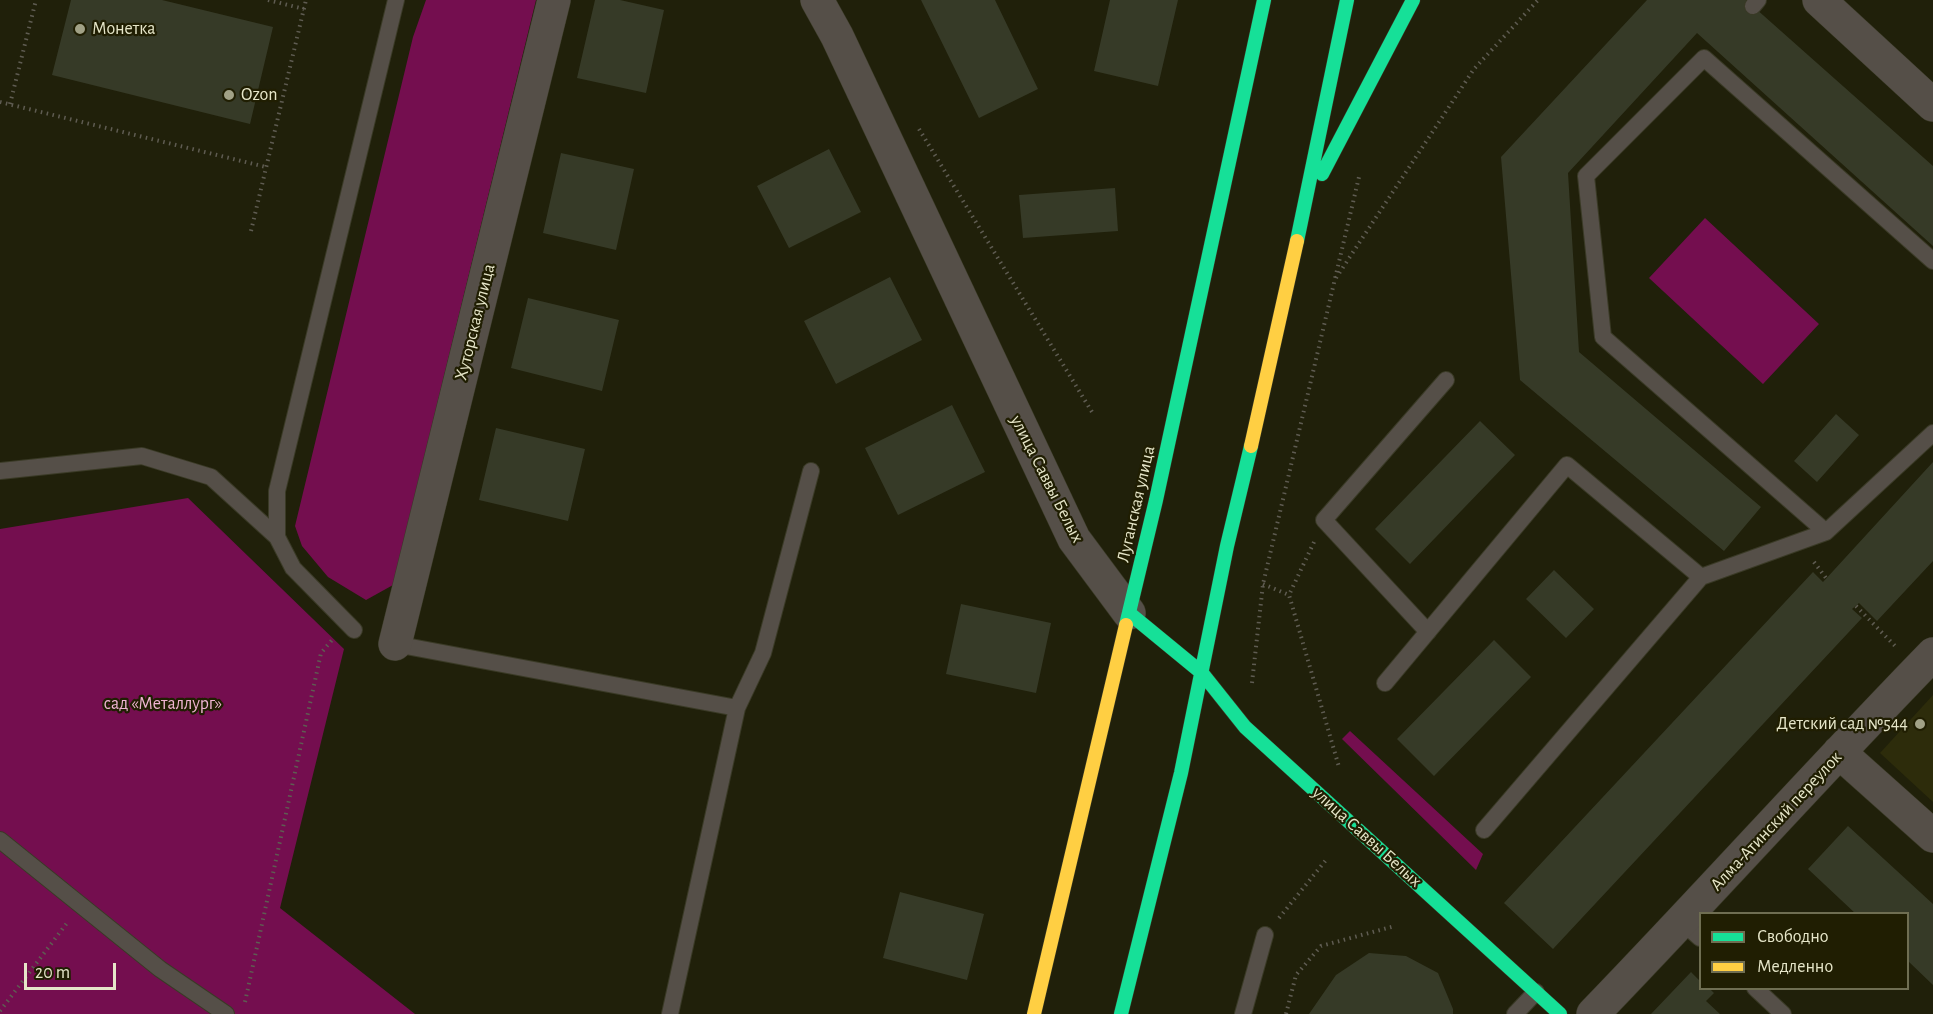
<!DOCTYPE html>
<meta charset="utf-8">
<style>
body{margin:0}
#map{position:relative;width:1933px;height:1014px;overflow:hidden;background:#20200a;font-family:"Alegreya Sans",sans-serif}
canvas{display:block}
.legend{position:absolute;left:1699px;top:912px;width:210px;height:78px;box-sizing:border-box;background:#201e02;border:2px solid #6f6e52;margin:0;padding:8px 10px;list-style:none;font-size:18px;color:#e6e6c9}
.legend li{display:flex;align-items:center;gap:12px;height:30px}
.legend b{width:30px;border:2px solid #6f6e52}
.scale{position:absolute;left:24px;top:963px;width:92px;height:27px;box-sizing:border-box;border:3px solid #e6e6c9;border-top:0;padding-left:8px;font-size:18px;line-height:21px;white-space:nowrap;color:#e6e6c9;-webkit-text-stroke:4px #201e02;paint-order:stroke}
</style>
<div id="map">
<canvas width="1933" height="1014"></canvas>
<ul class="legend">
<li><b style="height:8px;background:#16e098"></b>Свободно</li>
<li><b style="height:8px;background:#ffcf43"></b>Медленно</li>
</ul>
<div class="scale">20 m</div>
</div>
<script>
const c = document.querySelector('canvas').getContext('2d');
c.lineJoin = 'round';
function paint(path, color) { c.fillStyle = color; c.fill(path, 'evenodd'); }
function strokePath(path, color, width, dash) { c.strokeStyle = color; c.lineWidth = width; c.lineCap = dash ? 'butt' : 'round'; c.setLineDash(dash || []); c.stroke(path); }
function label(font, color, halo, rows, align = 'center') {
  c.font = font + ' "Alegreya Sans",sans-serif'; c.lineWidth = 4.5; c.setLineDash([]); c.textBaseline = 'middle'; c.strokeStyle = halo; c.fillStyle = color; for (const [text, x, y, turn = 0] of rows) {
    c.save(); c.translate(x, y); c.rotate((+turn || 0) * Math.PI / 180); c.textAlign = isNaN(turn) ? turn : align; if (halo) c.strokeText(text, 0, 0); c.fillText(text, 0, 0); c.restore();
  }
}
paint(new Path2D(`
 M1933,695V802L1880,753Z`), '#2d2c0b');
paint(new Path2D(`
 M426,0H536L393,585L366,600L328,577L302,546L295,526L413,37Z
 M1705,218L1819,324L1763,384L1649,278Z
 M188,498L344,649L280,908L415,1014H0V529Z
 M1350,731L1483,854L1476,870L1342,739Z`), '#740e4f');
paint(new Path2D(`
 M71,0H162L273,27L250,124L52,75Z
 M595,0H620L664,10L646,93L577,78Z
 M921,0H995L1038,89L979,118Z
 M1110,0H1178L1158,86L1094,71Z
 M1647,0H1746L1933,166V246L1697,33L1568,173L1579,352L1761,507L1724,551L1520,380L1501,157Z
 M829,149L861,212L789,248L757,186Z
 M561,153L634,169L616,250L543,233Z
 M1115,188L1118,231L1023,238L1019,195Z
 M890,277L922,340L836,384L804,321Z
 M528,298L619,320L602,391L511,368Z
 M952,405L985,472L898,515L865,448Z
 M1836,414L1859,435L1817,482L1794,461Z
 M1480,421L1515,455L1410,564L1375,529Z
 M496,428L585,449L568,521L479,500Z
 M1933,462V561L1877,621L1859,603L1852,609L1862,618L1553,949L1504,903L1813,572L1823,582Z
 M1554,570L1594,609L1566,638L1526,599Z
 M961,604L1051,623L1036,693L946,674Z
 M1494,640L1531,677L1434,776L1397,739Z
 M1848,826L1933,904V985L1908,961V914H1856L1808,869Z
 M900,892L984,914L967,980L883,958Z
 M1369,953L1406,956L1438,973L1453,1009V1014H1309L1336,975Z
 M1691,972L1700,981V988H1709L1714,993L1706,1001L1720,1014H1651Z`), '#363a27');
const lane = new Path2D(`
 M1753,6L1758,0
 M0,471L142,456L211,477L277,537
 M1826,532L1603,337L1586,176L1704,58L1933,261
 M1701,577L1826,532L1933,433
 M354,630L293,568L277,537V491L396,0
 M1428,632L1324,520L1446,380
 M395,644L737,708L763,653L811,471
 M1385,683L1567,465L1701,577L1484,830
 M0,840L160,969L226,1014
 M1682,922L1700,938
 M1755,988L1783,1014
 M670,1014L737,708
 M1243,1014L1265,935
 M1515,1014L1536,992`);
const street = new Path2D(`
 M817,0L837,36L1074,539L1129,613
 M1819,0L1933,105
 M395,644L554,0
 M1839,752L1933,836
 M1593,1014C1708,895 1818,772 1933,654`);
const fast = new Path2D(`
 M1322,174L1413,0
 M1297,241L1347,0
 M1129,613L1202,673L1245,727L1560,1014
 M1126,625L1156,500L1264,0
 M1121,1014L1181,773L1227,546L1251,446`);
const slow = new Path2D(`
 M1251,446L1297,241
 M1034,1014L1126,625`);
strokePath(lane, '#3a3a26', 18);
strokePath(street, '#3a3a26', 34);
strokePath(fast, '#3a3a26', 15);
strokePath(slow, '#3a3a26', 15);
strokePath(new Path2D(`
 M268,0L304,9
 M0,102L266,167
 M10,104L36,0
 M919,129L1092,412
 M251,231L306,0
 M1336,278L1474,69L1538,0
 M1314,542L1289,595L1339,767
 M1814,562L1826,578
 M1263,584L1289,595
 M1856,606L1896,647
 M1252,683L1263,584L1359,177
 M1279,918L1326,860
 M245,1002L321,653L332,640
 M0,1011L67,923
 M1286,1014L1296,975L1321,946L1395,926`), '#5f5c52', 4, [1.5, 4.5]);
strokePath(lane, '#554f48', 16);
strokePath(street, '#554f48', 33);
strokePath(fast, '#16e098', 14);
strokePath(slow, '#ffcf43', 14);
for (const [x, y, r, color] of [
 [80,29,6,"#a1a186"],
 [229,95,6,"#a1a186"],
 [1920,724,6,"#a1a186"]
]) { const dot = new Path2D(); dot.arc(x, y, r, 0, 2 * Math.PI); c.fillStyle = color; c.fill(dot); strokePath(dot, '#201e02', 2); }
label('18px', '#e6e6c9', '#201e02', [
 ["Монетка",92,29],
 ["Ozon",241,95],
 ["Детский сад №544",1908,724,"right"]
], 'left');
label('18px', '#e6e6c9', '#201e02', [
 ["Хуторская улица",475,322,-76],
 ["улица Саввы Белых",1047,479,63],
 ["Луганская улица",1136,504,-77],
 ["Алма-Атинский переулок",1776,821,-47],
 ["улица Саввы Белых",1367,837,42]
]);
label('18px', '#f0b4d3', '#201e02', [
 ["сад «Металлург»",163,704]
]);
</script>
